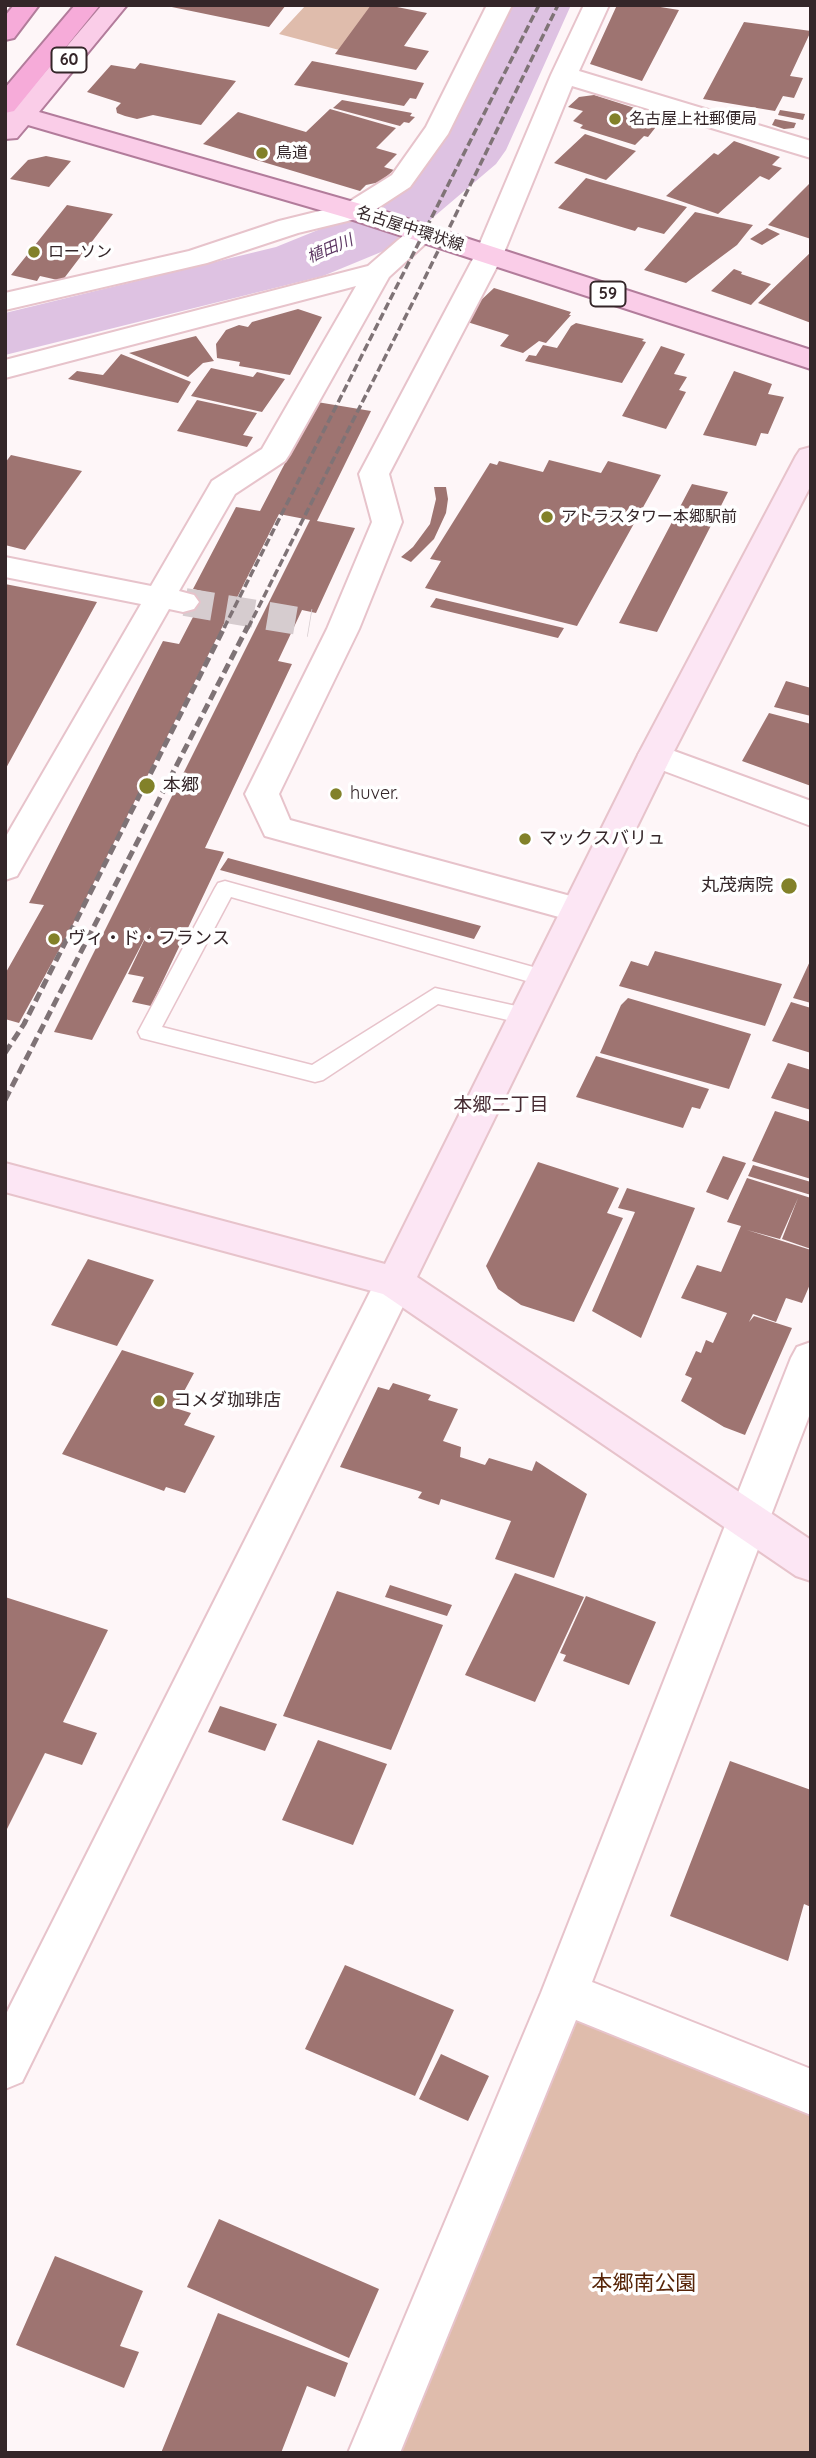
<!DOCTYPE html>
<meta charset="utf-8">
<style>
body{margin:0}
#map{position:relative;width:816px;height:2458px;overflow:hidden;background:#fef6f8;font-family:Quicksand,sans-serif}
canvas{display:block}
.frame{position:absolute;inset:0;border:7px solid #342629;pointer-events:none}
</style>
<div id="map">
<canvas width="816" height="2458"></canvas>
<div class="frame"></div>
</div>
<script>
const c = document.querySelector('canvas').getContext('2d');
c.lineJoin = 'round';
function paint(path, color) { c.fillStyle = color; c.fill(path, 'evenodd'); }
function strokePath(path, color, width, dash) { c.strokeStyle = color; c.lineWidth = width; c.lineCap = dash ? 'butt' : 'round'; c.setLineDash(dash || []); c.stroke(path); }
function label(font, color, halo, rows, align = 'center') {
  c.font = font + ' Quicksand,"Noto Sans JP",sans-serif'; c.lineWidth = 7; c.setLineDash([]); c.textBaseline = 'middle'; c.strokeStyle = halo; c.fillStyle = color; for (const [text, x, y, turn = 0] of rows) {
    c.save(); c.translate(x, y); c.rotate((+turn || 0) * Math.PI / 180); c.textAlign = isNaN(turn) ? turn : align; if (halo) c.strokeText(text, 0, 0); c.fillText(text, 0, 0); c.restore();
  }
}
paint(new Path2D(`
 M306,5H380L343,51L279,34Z
 M571,2016L811,2113V2453H399Z`), '#dfbcac');
paint(new Path2D(`
 M510,5H571L506,150L496,164L403,243L323,276L5,355V313L276,247L355,215L445,141Z`), '#dec2e2');
paint(new Path2D(`
 M162,5H286L269,27Z
 M371,5H387L427,13L404,46L429,51L416,70L335,54Z
 M617,5H648L679,10L642,81L590,64Z
 M744,22L811,31L790,76L803,78L794,98L783,96L775,111L703,99Z
 M312,61L424,83L416,99L410,98L404,106L294,85Z
 M140,63L236,81L201,125L153,115L137,119L125,116L117,113L116,108L121,103L87,92L111,65L135,69Z
 M594,95L669,119L663,125L659,123L648,137L644,136L635,145L606,136L580,128L583,125L573,121L583,111L568,107L579,97Z
 M342,100L412,113L410,116L415,117L409,123L404,122L400,126L333,108Z
 M330,109L396,128L376,148L397,154L384,167L394,170L380,182L366,185L360,191L203,144L238,112L306,132Z
 M780,110L805,114L803,120L778,115Z
 M775,119L796,123L794,128L784,129L772,125Z
 M585,134L636,151L606,180L554,163Z
 M734,141L780,157L772,165L782,168L769,180L760,176L718,214L666,196L714,153L718,155Z
 M46,156L71,161L49,187L10,179L28,160Z
 M586,178L687,207L664,234L638,227L635,231L558,208Z
 M811,182V239L768,225Z
 M67,205L113,214L62,281L40,276L37,281L11,275Z
 M695,212L753,225L737,245L686,283L644,270Z
 M767,228L780,234L762,245L750,239Z
 M811,252V323L758,303Z
 M734,269L742,272L741,274L771,284L751,305L711,291Z
 M494,288L571,312L569,315H571L546,343L539,341L523,353L500,346L509,335L464,321L463,317Z
 M298,309L322,317L290,375L239,366L240,362L217,358L216,344L226,330L239,325L248,327L252,322Z
 M576,323L644,339L642,341L646,342L622,383L525,361L529,355L536,356L543,345L557,348L571,326Z
 M196,336L214,361L203,363L188,377L129,353Z
 M661,346L685,354L674,374L687,377L679,390L686,392L666,429L622,416Z
 M121,354L191,382L178,403L68,379L77,371L103,375Z
 M211,368L253,377L257,372L285,379L262,412L191,396Z
 M734,371L772,384L768,394L784,397L768,434L761,433L756,446L703,435Z
 M197,400L257,413L243,435L253,437L247,447L177,431Z
 M317,402L371,411L317,521L355,528L316,613L302,610L278,661L292,664L205,848L224,852L151,1006L132,1002L144,977L128,974L151,926L92,1040L54,1032L310,520L279,514L71,928L19,1023L5,1019V974L44,905L29,903L163,641L179,644L206,592L193,589L236,507L260,511Z
 M11,455L82,471L25,550L5,545V463Z
 M549,460L601,473L608,461L661,475L577,626L425,588L441,561L430,559L490,463L497,465L499,461L543,472Z
 M692,484L728,492L657,632L619,623Z
 M434,487H446L448,499L446,513L434,539L411,562L401,557L413,547L430,524L436,499Z
 M5,584L97,602L5,770Z
 M436,598L564,628L558,638L430,607Z
 M786,681L811,688V716L774,707Z
 M769,713L811,724V786L742,761Z
 M228,858L481,926L474,939L220,870Z
 M655,951L782,984L765,1026L619,986L631,961L648,966Z
 M811,959V1003L793,998Z
 M628,998L751,1034L729,1089L600,1053L621,1005Z
 M791,1002L811,1008V1053L772,1041Z
 M596,1056L709,1089L700,1109L692,1107L683,1128L576,1097Z
 M788,1063L811,1070V1110L771,1098Z
 M775,1111L811,1122V1179L752,1161Z
 M723,1156L746,1163L728,1200L706,1192Z
 M538,1162L619,1188L607,1213L623,1218L574,1322L521,1305L498,1289L486,1266Z
 M753,1165L811,1182V1195L748,1176Z
 M747,1178L811,1198V1249L782,1239L798,1198L780,1239L747,1230L811,1250V1282L802,1303L786,1298L776,1322L753,1314L749,1322L754,1316L792,1328L745,1435L724,1427L681,1401L692,1378L685,1375L696,1351L701,1353L706,1340L713,1343L727,1313L681,1298L697,1265L721,1272L741,1226L727,1222Z
 M627,1188L695,1208L641,1338L592,1311L635,1212L618,1208Z
 M88,1259L154,1280L117,1346L51,1325Z
 M122,1350L194,1373L175,1408L191,1413L184,1425L215,1436L185,1493L166,1487L164,1491L62,1454Z
 M393,1383L431,1395L428,1400L458,1409L443,1441L461,1447L460,1457L485,1465L489,1458L532,1471L536,1461L587,1494L554,1578L495,1559L511,1521L441,1499L439,1505L418,1498L422,1492L340,1467L378,1387L389,1390Z
 M515,1573L584,1597L535,1702L465,1675Z
 M390,1585L452,1605L447,1616L385,1597Z
 M337,1591L443,1625L391,1750L283,1716Z
 M586,1596L656,1622L629,1685L563,1661L566,1655L560,1653Z
 M5,1597L108,1630L63,1722L97,1733L82,1765L45,1753L5,1833Z
 M220,1706L277,1724L265,1751L208,1732Z
 M318,1740L387,1764L353,1845L282,1820Z
 M730,1761L811,1790V1907L804,1904L788,1961L670,1916Z
 M345,1965L454,2010L415,2096L305,2049Z
 M441,2054L489,2076L468,2121L419,2099Z
 M219,2219L379,2289L349,2358L187,2287Z
 M55,2256L143,2291L120,2346L139,2352L124,2388L16,2345Z
 M218,2313L348,2363L335,2397L307,2386L281,2453H161Z`), '#9e7471');
strokePath(new Path2D(`
 M185,602L310,623`), '#d6cccf', 28, [28, 14]);
const lane = new Path2D(`
 M225,881L544,970L551,973L555,978L551,983L544,986L231,897L162,1027L312,1065L435,988L525,1008L533,1010L536,1016L533,1022L525,1024L438,1004L323,1080L315,1082L141,1038L138,1032L215,888L218,883Z`);
const street = new Path2D(`
 M487,5H512L448,134L410,187L364,217L298,233L207,263L5,310V293L189,251L279,221L344,205L392,175L426,127Z
 M584,5H609L579,71L811,141V158L572,86L503,255L389,474L402,522L359,629L279,794L290,820L589,901L594,910L589,919L577,922L265,836L245,794L327,629L372,522L359,474L475,255L551,75Z
 M422,226L432,228L436,234L389,277L289,455L285,461L235,494L179,591L194,595L199,602L194,609L183,612L169,609L17,876L5,880V838L141,604L5,577V557L151,586L212,481L262,449L356,286L5,378V360L368,266L412,228Z
 M655,744L811,801V826L643,763L638,755L643,747Z
 M395,1267L409,1271L415,1282L22,2082L5,2089V2016L375,1282L381,1271Z
 M811,1342V1411L592,1982L811,2069V2115L576,2020L400,2453H348L541,1993L791,1358L797,1347Z`);
const secondary = new Path2D(`
 M811,447V485L672,755L417,1277L811,1540V1581L796,1576L383,1294L5,1192V1163L385,1264L638,755L796,456L800,450Z`);
const primary = new Path2D(`
 M102,5H127L39,112L364,205L811,350V369L344,217L28,125L17,138L5,139V102L17,105Z`);
const highway = new Path2D(`
 M14,5H39L14,38L5,40V16Z
 M75,5H100L14,111L5,113V88Z`);
strokePath(lane, '#e7c3cb', 3);
strokePath(street, '#e7c3cb', 4);
strokePath(secondary, '#e7c3cb', 4);
strokePath(primary, '#b27c9b', 4);
strokePath(highway, '#b27c9b', 4);
paint(lane, '#fff');
paint(street, '#fff');
paint(secondary, '#fce6f4');
paint(primary, '#facde8');
paint(highway, '#f6abd9');
strokePath(new Path2D(`
 M224,628L539,5
 M248,628L418,292L558,5`), '#7f7376', 3.5, [8, 3.5]);
strokePath(new Path2D(`
 M5,1053L24,1024L225,626
 M5,1100L248,626`), '#7f7376', 5, [10, 5]);
for (const [x, y, r, color] of [
 [615,119,7,"#828129"],
 [262,153,7,"#828129"],
 [34,252,7,"#828129"],
 [547,517,7,"#828129"],
 [147,786,9,"#828129"],
 [336,794,7,"#828129"],
 [525,839,7,"#828129"],
 [789,886,9,"#828129"],
 [54,939,7,"#828129"],
 [159,1401,7,"#828129"]
]) { const dot = new Path2D(); dot.arc(x, y, r, 0, 2 * Math.PI); c.fillStyle = color; c.fill(dot); strokePath(dot, '#fff', 2.5); }
for (const [x, y, w] of [
 [69,60,35],
 [608,294,35]
]) { const box = new Path2D(); box.roundRect(x - w / 2, y - 12.5, w, 25, 5); c.fillStyle = '#fff'; c.fill(box); strokePath(box, '#342629', 2); }
label('bold 16px', '#342629', null, [
 ["60",69,60],
 ["59",608,294]
]);
label('16px', '#342629', '#fff', [
 ["名古屋上社郵便局",629,119],
 ["鳥道",276,153],
 ["ローソン",48,252],
 ["アトラスタワー本郷駅前",561,517]
], 'left');
label('16px', '#342629', '#fff', [
 ["名古屋中環状線",410,229,18]
]);
label('italic 16px', '#5f3a65', '#fff', [
 ["植田川",330,249,-23]
]);
label('18px', '#342629', '#fff', [
 ["本郷",163,786],
 ["huver.",350,794],
 ["マックスバリュ",539,839],
 ["丸茂病院",773,886,"right"],
 ["ヴィ・ド・フランス",68,939],
 ["コメダ珈琲店",173,1401]
], 'left');
label('19px', '#462b32', '#fff', [
 ["本郷二丁目",501,1105]
]);
label('21px', '#572509', '#fff', [
 ["本郷南公園",644,2284]
]);
</script>
